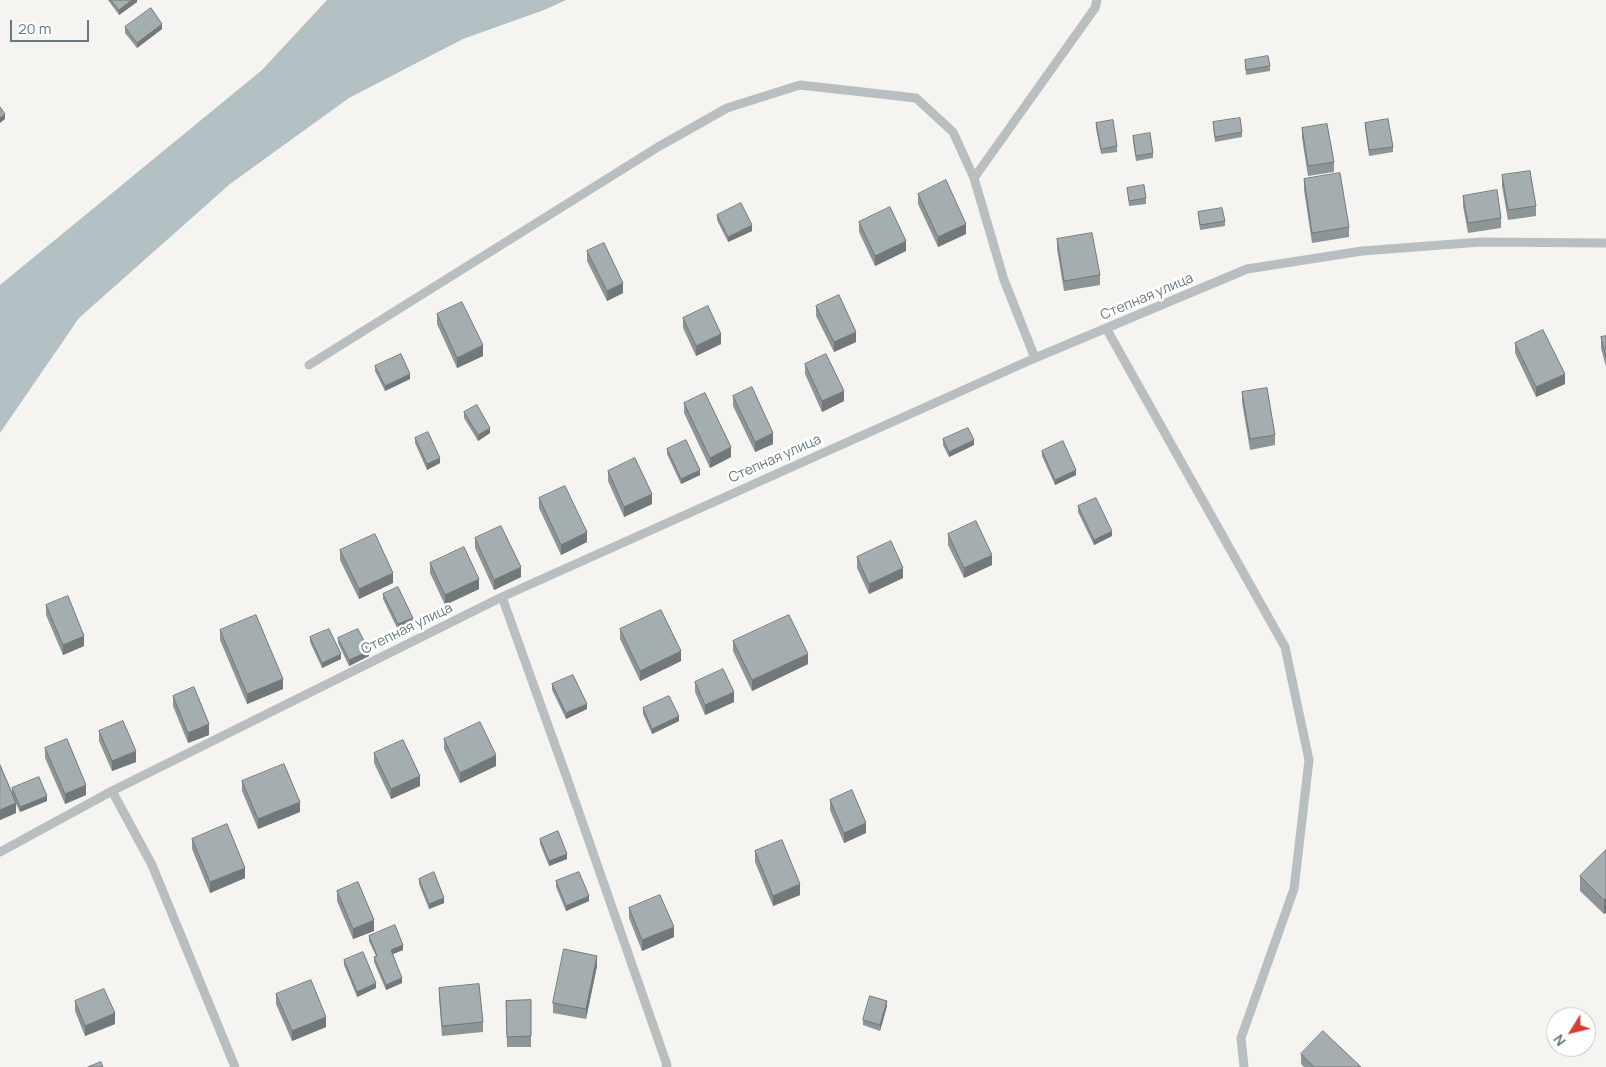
<!DOCTYPE html>
<meta charset="utf-8">
<style>
body{margin:0}
#map{position:relative;width:1606px;height:1067px;overflow:hidden;background:#f5f4f1;font-family:Manrope,sans-serif}
canvas{display:block}
.north{position:absolute;left:1546px;top:1007px;width:50px;height:50px;box-sizing:border-box;background:#fff;border:1px solid #c2c9cc;border-radius:50%;rotate:234deg;font-size:14px;font-weight:700;line-height:20px;text-align:center;color:#667880}
.north::after{content:'';display:block;margin:auto;width:18px;height:22px;background:#d53f31;clip-path:polygon(50% 0,100% 100%,50% 72%,0 100%)}
.scale{position:absolute;left:10px;top:20px;width:79px;height:22px;box-sizing:border-box;border:2px solid #667880;border-top:0;padding-left:6px;font-size:15px;line-height:18px;white-space:nowrap;color:#667880;-webkit-text-stroke:4px #fff;paint-order:stroke}
</style>
<div id="map">
<canvas width="1606" height="1067"></canvas>
<div class="north">N</div>
<div class="scale">20 m</div>
</div>
<script>
const c = document.querySelector('canvas').getContext('2d');
c.lineJoin = 'round';
function paint(path, color) { c.fillStyle = color; c.fill(path, 'evenodd'); }
function strokePath(path, color, width, dash) { c.strokeStyle = color; c.lineWidth = width; c.lineCap = dash ? 'butt' : 'round'; c.setLineDash(dash || []); c.stroke(path); }
function label(font, color, halo, rows, align = 'center') {
  c.font = font + ' Manrope,sans-serif'; c.lineWidth = 5; c.setLineDash([]); c.textBaseline = 'middle'; c.strokeStyle = halo; c.fillStyle = color; for (const [text, x, y, turn = 0] of rows) {
    c.save(); c.translate(x, y); c.rotate((+turn || 0) * Math.PI / 180); c.textAlign = isNaN(turn) ? turn : align; if (halo) c.strokeText(text, 0, 0); c.fillText(text, 0, 0); c.restore();
  }
}
paint(new Path2D(`
 M327,0H566L544,10L463,39L349,98L230,184L79,318L0,433V285L262,70Z`), '#b4c1c4');
strokePath(new Path2D(`
 M1106,328L1285,647L1309,760L1294,889L1241,1038L1244,1067
 M1035,358L1004,280L974,178L1095,8L1097,0
 M309,365L658,147L727,108L800,85L916,98L953,132L974,178
 M502,597L568,781L667,1065L666,1067
 M112,791L152,865L235,1067
 M0,852L112,791L502,597L1035,358L1247,269L1362,251L1481,242L1606,243`), '#b9bfc1', 9);
paint(new Path2D(`
 M108,0H137V2L119,15Z
 M125,27L162,29L137,48L125,33Z
 M1245,60L1270,66V71L1246,75Z
 M1213,122L1242,132V137L1215,142L1213,127Z
 M1096,123L1117,146V152L1101,154L1096,128Z
 M1365,123L1393,147V152L1369,156L1365,128Z
 M1302,128L1334,162V172L1308,176L1302,138Z
 M1133,136L1153,153V158L1136,161L1133,141Z
 M1502,175L1536,206V216L1508,220L1502,186Z
 M1304,179L1349,227V237L1312,243L1304,190Z
 M1127,188L1146,198V204L1129,206Z
 M918,194L966,234L938,247L918,204Z
 M1463,196L1501,218V228L1468,233L1463,206Z
 M1198,212L1225,221V226L1200,230Z
 M717,215L752,231L728,242L717,220Z
 M859,222L906,251L875,266L859,232Z
 M1057,239L1100,275V285L1064,291L1057,249Z
 M587,251L623,293L607,301L587,261Z
 M816,306L856,342L834,352L816,316Z
 M437,314L483,356L457,368L437,324Z
 M683,318L721,344L696,356L683,328Z
 M1606,336V367L1601,348V337Z
 M1515,343L1565,384L1536,397L1515,353Z
 M805,364L844,401L822,412L805,374Z
 M375,366L410,379L385,391L375,371Z
 M1242,392L1275,435V445L1250,450L1242,402Z
 M733,396L773,444L755,452L733,406Z
 M684,403L731,457L710,468L684,413Z
 M464,412L490,433L478,441L464,418Z
 M415,438L440,463L427,470L415,443Z
 M943,439L974,445L949,457L943,445Z
 M667,449L700,475L681,484L667,454Z
 M1042,451L1076,475L1055,485L1042,456Z
 M608,471L652,504L624,517L608,481Z
 M539,498L587,542L561,555L539,508Z
 M1078,506L1112,536L1094,545L1078,512Z
 M948,534L992,565L964,578L948,545Z
 M475,538L521,577L494,590L475,548Z
 M340,550L393,583L359,599L340,560Z
 M857,557L903,578L869,594L857,568Z
 M430,563L479,589L445,605L430,573Z
 M383,594L413,623L398,630L383,599Z
 M46,605L84,646L63,655L46,615Z
 M620,629L681,661L640,681L620,639Z
 M220,630L283,689L247,704L220,640Z
 M310,637L341,659L322,668L310,642Z
 M338,638L369,656L349,666L338,643Z
 M733,641L808,664L752,691L733,651Z
 M695,682L734,702L705,715L695,692Z
 M552,684L587,709L566,719L552,690Z
 M173,696L209,735L188,743L173,706Z
 M643,708L679,721L652,734L643,714Z
 M99,731L136,762L112,771L99,741Z
 M444,739L496,766L460,783L444,749Z
 M45,748L86,795L65,804L45,758Z
 M374,753L420,786L391,799L374,763Z
 M0,765L12,792V788L47,801L20,812L16,804V813L0,820Z
 M242,781L300,812L258,829L242,791Z
 M830,800L866,833L844,843L830,810Z
 M192,839L245,878L210,893L192,849Z
 M540,839L567,859L549,866L540,844Z
 M1606,850L1604,914L1580,891V876Z
 M755,851L800,895L773,906L755,862Z
 M419,879L444,903L429,909L419,884Z
 M556,881L589,901L566,911L556,887Z
 M337,891L374,931L353,939L337,901Z
 M629,908L674,937L642,951L629,918Z
 M369,936L403,950L392,954L402,983L386,990L374,962V957L376,956L369,941Z
 M344,960L376,988L357,997L344,965Z
 M597,966L586,1019L553,1013V1003Z
 M439,988L483,1022V1032L442,1036L439,998Z
 M276,994L326,1027L292,1041L276,1004Z
 M531,1000V1047H507L506,1001Z
 M75,1001L115,1024L85,1036L75,1011Z
 M887,1006L880,1031L863,1025V1020Z
 M1301,1054L1361,1067H1304L1301,1064Z`), '#8d9597');
paint(new Path2D(`
 M132,0H137V2L119,15V10Z
 M162,24V29L137,48V43Z
 M5,114V119L0,123V118Z
 M966,224V234L938,247V237Z
 M752,225V231L728,242V237Z
 M906,241V251L875,266V256Z
 M623,283V293L607,301V291Z
 M856,332V342L834,352V342Z
 M721,334V344L696,356V346Z
 M483,345V356L457,368V358Z
 M410,374V379L385,391V386Z
 M1565,374V384L1536,397V387Z
 M844,391V401L822,412V401Z
 M490,428V433L478,441V435Z
 M773,433V444L755,452V442Z
 M974,440V445L949,457V452Z
 M731,447V457L710,468V458Z
 M440,458V463L427,470V464Z
 M700,470V475L681,484V479Z
 M1076,470V475L1055,485V480Z
 M652,494V504L624,517V507Z
 M1112,531V536L1094,545V540Z
 M587,532V542L561,555V545Z
 M992,555V565L964,578V568Z
 M521,567V577L494,590V580Z
 M903,568V578L869,594V584Z
 M393,573V583L359,599V589Z
 M479,579V589L445,605V595Z
 M413,618V623L398,630V624Z
 M84,636V646L63,655V645Z
 M369,651V656L349,666V660Z
 M681,651V661L640,681V671Z
 M341,654V659L322,668V663Z
 M808,654V664L752,691V680Z
 M283,679V689L247,704V694Z
 M734,692V702L705,715V705Z
 M587,704V709L566,719V713Z
 M679,716V721L652,734V729Z
 M209,724V735L188,743V733Z
 M136,751V762L112,771V761Z
 M496,755V766L460,783V773Z
 M420,776V786L391,799V789Z
 M86,785V795L65,804V794Z
 M47,796V801L20,812V807Z
 M300,802V812L258,829V819Z
 M16,803V813L0,820V810Z
 M866,823V833L844,843V833Z
 M567,854V859L549,866V861Z
 M245,868V878L210,893V882Z
 M800,884V895L773,906V896Z
 M589,896V901L566,911V906Z
 M444,898V903L429,909V904Z
 M1606,898V913L1604,914V900Z
 M374,920V931L353,939V929Z
 M674,927V937L642,951V940Z
 M403,945V950L391,955V950Z
 M597,956V966L586,1019V1009Z
 M402,978V983L386,990V985Z
 M376,983V988L357,997V992Z
 M887,1001V1006L880,1031V1025Z
 M115,1013V1024L85,1036V1026Z
 M326,1017V1027L292,1041V1031Z`), '#73797b');
const building = new Path2D(`
 M111,0H132L119,10Z
 M151,8L162,24L137,43L125,27Z
 M1268,56L1270,66L1246,70L1245,60Z
 M0,107L5,114L0,118Z
 M1240,118L1242,132L1215,137L1213,122Z
 M1388,119L1393,147L1369,150L1365,123Z
 M1113,120L1117,146L1101,149L1096,123Z
 M1327,124L1334,162L1308,166L1302,128Z
 M1150,133L1153,153L1136,156L1133,136Z
 M1530,171L1536,206L1508,210L1502,175Z
 M1340,173L1349,227L1312,233L1304,179Z
 M946,180L966,224L938,237L918,194Z
 M1144,185L1146,198L1129,201L1127,188Z
 M1497,190L1501,218L1468,223L1463,196Z
 M741,203L752,225L728,237L717,215Z
 M890,207L906,241L875,256L859,222Z
 M1222,208L1225,221L1200,225L1198,212Z
 M1092,233L1100,275L1064,281L1057,239Z
 M604,243L623,283L607,291L587,251Z
 M839,295L856,332L834,342L816,306Z
 M462,302L483,345L457,358L437,314Z
 M708,306L721,334L696,346L683,318Z
 M1543,330L1565,374L1536,387L1515,343Z
 M1606,336V357L1601,337Z
 M401,354L410,374L385,386L375,366Z
 M826,354L844,391L822,401L805,364Z
 M752,387L773,433L755,442L733,396Z
 M1267,388L1275,435L1250,439L1242,392Z
 M705,393L731,447L710,458L684,403Z
 M477,405L490,428L478,435L464,412Z
 M968,428L974,440L949,452L943,439Z
 M428,432L440,458L427,464L415,438Z
 M686,440L700,470L681,479L667,449Z
 M1063,441L1076,470L1055,480L1042,451Z
 M635,458L652,494L624,507L608,471Z
 M565,486L587,532L561,545L539,498Z
 M1096,498L1112,531L1094,540L1078,506Z
 M976,521L992,555L964,568L948,534Z
 M501,526L521,567L494,580L475,538Z
 M375,534L393,573L359,589L340,550Z
 M891,541L903,568L869,584L857,557Z
 M464,547L479,579L445,595L430,563Z
 M398,587L413,618L398,624L383,594Z
 M68,596L84,636L63,645L46,605Z
 M661,610L681,651L640,671L620,629Z
 M256,615L283,679L247,694L220,630Z
 M789,615L808,654L752,680L733,641Z
 M329,629L341,654L322,663L310,637Z
 M358,629L369,651L349,660L338,638Z
 M723,669L734,692L705,705L695,682Z
 M573,675L587,704L566,713L552,684Z
 M194,687L209,724L188,733L173,696Z
 M669,696L679,716L652,729L643,708Z
 M123,721L136,751L112,761L99,731Z
 M480,722L496,755L460,773L444,739Z
 M67,739L86,785L65,794L45,748Z
 M403,740L420,776L391,789L374,753Z
 M284,764L300,802L258,819L242,781Z
 M0,765L16,803L0,810Z
 M39,777L47,796L20,807L12,788Z
 M852,790L866,823L844,833L830,800Z
 M227,824L245,868L210,882L192,839Z
 M558,831L567,854L549,861L540,839Z
 M782,840L800,884L773,896L755,851Z
 M1606,850V898L1604,900L1580,876Z
 M434,872L444,898L429,904L419,879Z
 M579,872L589,896L566,906L556,881Z
 M358,882L374,920L353,929L337,891Z
 M660,895L674,927L642,940L629,908Z
 M395,925L403,945L391,950L402,978L386,985L374,957L377,956L369,936Z
 M564,949L597,956L586,1009L553,1003Z
 M363,952L376,983L357,992L344,960Z
 M311,980L326,1017L292,1031L276,994Z
 M479,984L483,1022L442,1026L439,988Z
 M104,989L115,1013L85,1026L75,1001Z
 M870,996L887,1001L880,1025L863,1020Z
 M531,1000V1036L507,1037L506,1001Z
 M1323,1031L1361,1067H1314L1301,1054Z
 M101,1062L103,1067H88Z`);
paint(building, '#a4adb0');
strokePath(building, '#73797b', 1);
label('14px', '#667880', '#fff', [
 ["Степная улица",1147,297,-23],
 ["Степная улица",775,459,-24],
 ["Степная улица",407,629,-26]
]);
</script>
